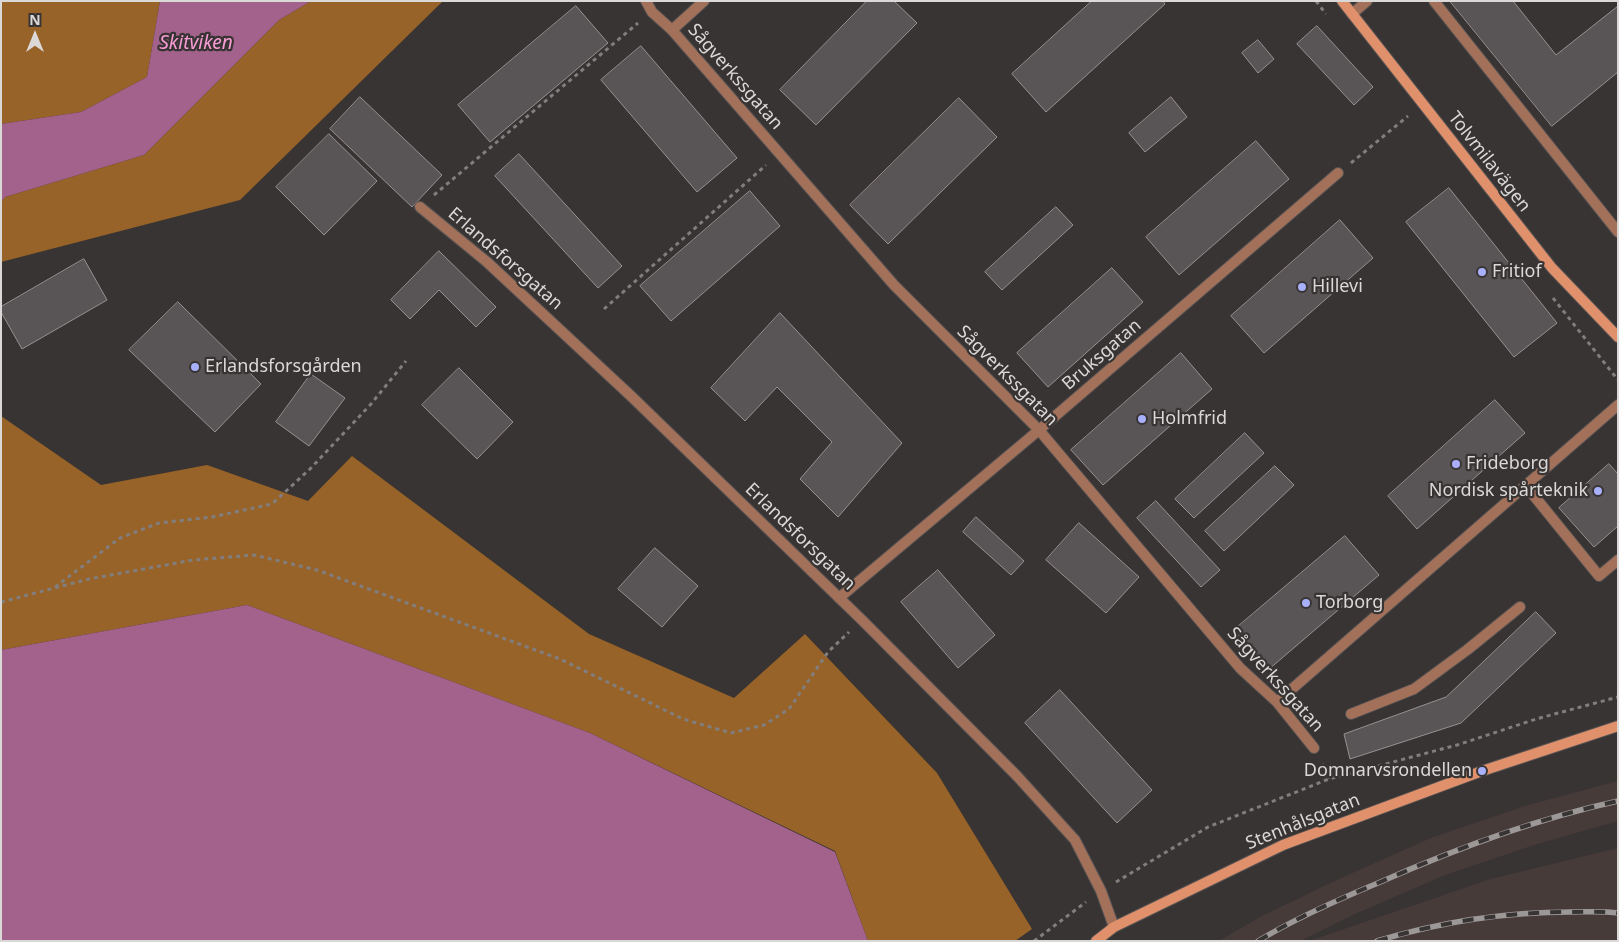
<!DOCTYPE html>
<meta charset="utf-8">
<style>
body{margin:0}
#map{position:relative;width:1619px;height:942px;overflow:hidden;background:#393434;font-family:"Noto Sans",sans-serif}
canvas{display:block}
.frame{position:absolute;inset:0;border:2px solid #dbd8d8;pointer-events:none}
.north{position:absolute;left:10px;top:10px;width:50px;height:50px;-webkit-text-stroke:4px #393434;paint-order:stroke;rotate:0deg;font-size:14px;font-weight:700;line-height:20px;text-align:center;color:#dbd8d8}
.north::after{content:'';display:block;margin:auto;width:18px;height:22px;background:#dbd8d8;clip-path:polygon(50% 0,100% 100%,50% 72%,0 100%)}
</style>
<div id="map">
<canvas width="1619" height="942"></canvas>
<div class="frame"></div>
<div class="north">N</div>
</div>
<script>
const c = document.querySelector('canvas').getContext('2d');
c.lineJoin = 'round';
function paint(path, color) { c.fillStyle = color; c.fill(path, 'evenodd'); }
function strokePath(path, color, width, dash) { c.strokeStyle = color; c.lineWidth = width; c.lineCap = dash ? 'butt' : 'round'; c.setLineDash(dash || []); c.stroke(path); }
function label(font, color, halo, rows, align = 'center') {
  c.font = font + ' "Noto Sans",sans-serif'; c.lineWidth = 4.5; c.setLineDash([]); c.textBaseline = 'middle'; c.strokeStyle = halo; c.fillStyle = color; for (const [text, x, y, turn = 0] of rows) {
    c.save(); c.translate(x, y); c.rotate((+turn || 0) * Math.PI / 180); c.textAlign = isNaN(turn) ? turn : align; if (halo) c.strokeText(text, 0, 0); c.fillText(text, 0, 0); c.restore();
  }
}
paint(new Path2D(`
 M1618,781V821L1537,844L1445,875L1355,914L1300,941H1219L1260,917L1339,879L1431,838L1525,806Z
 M1618,848V941H1309L1491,879Z`), '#473b3a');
paint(new Path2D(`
 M1,1H160L147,77L81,112L1,124Z
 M311,1H443L240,200L1,262V202L5,197L144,155L279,20Z
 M1,416L101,485L207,465L308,501L352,456L589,634L734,698L805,634L937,773L1032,929L1015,941H868L835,851L590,733L247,605L1,650Z`), '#976328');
paint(new Path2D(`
 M160,1H311L279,20L144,155L5,197L1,202V124L81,112L147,77Z
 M247,605L590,733L835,852L868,941H1V650Z`), '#a3628b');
const building = new Path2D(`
 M867,1H894L917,23L816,125L780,90Z
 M1092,1H1163L1165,4L1046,112L1012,74Z
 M1450,1H1513L1556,55L1618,6V72L1552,126Z
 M576,6L608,43L490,142L458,105Z
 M1317,26L1373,87L1354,105L1297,44Z
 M1258,40L1274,59L1258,73L1242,53Z
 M641,46L737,158L697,192L601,80Z
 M360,97L442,175L412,207L330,129Z
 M1171,97L1187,117L1145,152L1129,133Z
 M959,98L997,137L888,244L850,205Z
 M329,134L377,181L324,235L276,187Z
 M1256,141L1289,179L1179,275L1146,237Z
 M519,154L622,266L598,288L495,176Z
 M1449,188L1557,323L1514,357L1406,222Z
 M750,191L780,226L671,321L640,286Z
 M1056,207L1073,225L1002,290L985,272Z
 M1340,220L1373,258L1264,353L1231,316Z
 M439,251L496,307L476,327L439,290L410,319L391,300Z
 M84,259L107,300L22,349L1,312V307Z
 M1112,268L1143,302L1048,387L1017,353Z
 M178,302L261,384L215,432L129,350Z
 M780,313L902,443L838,517L800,479L832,442L777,387L745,421L711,388Z
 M1181,353L1212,389L1103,485L1071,450Z
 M459,368L513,422L477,459L422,405Z
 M311,374L345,398L309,446L276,422Z
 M1495,400L1525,433L1417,529L1388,496Z
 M1245,433L1264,453L1194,518L1175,499Z
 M1609,464L1618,474V526L1594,547L1559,508Z
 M1275,466L1294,485L1224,551L1205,531Z
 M1156,501L1220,570L1201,587L1137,518Z
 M976,517L1024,561L1011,575L963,532Z
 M1079,523L1139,577L1106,613L1046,560Z
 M1345,536L1379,575L1268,670L1234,630Z
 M655,548L698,586L662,627L618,589Z
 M938,570L995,635L958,668L901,602Z
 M1536,612L1556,633L1461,723L1350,759L1344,734L1446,697Z
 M1060,690L1152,790L1117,823L1025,723Z`);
paint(building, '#595455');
strokePath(building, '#979192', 1);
const lane = new Path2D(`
 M646,1L652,12L672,30
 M1434,1L1618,232
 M1352,14L1367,1
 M1526,486L1599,576L1618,560
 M1351,714L1414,689L1467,650L1520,607`);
const street = new Path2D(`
 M704,1L672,30L894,285L1039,430L1240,668L1277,702L1314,748
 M420,207L487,262L631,396L862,620L1017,776L1075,840L1101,891L1114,927
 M839,598L1039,430L1338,173
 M1277,702L1618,405`);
const secondary = new Path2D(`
 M1342,1L1552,268L1618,337
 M1096,941L1114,927L1283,845L1482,771L1618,726`);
strokePath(lane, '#565252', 12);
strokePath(street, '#565252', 12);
strokePath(secondary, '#565252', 12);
strokePath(new Path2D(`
 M1316,1L1326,14
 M1351,163L1408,116
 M434,195L638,23
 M1553,298L1618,380
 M604,309L766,165
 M55,587L120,538L159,523L212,517L272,504L311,468L371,404L406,361
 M1,602L89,579L193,560L254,555L317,570L560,659L683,719L731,733L764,725L789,709L828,652L849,632
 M1322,764L1329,779
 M1116,882L1208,827L1329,779L1457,745L1536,719L1618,697
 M1034,941L1086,902`), '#827e7e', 3, [4, 4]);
strokePath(lane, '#a3715a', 10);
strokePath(street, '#a3715a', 10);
strokePath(secondary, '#e0916c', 10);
const rail = new Path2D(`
 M1258,941C1296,918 1337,900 1378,883C1455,849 1535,819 1618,801
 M1377,941C1440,922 1506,912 1571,912C1587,912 1603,911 1618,913`);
strokePath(rail, '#9c9898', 5.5);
strokePath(rail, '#393434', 4, [11]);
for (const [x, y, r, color] of [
 [1482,272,5,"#a8b0fc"],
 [1302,287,5,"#a8b0fc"],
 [195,367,5,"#a8b0fc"],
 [1142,419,5,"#a8b0fc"],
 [1456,464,5,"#a8b0fc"],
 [1598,491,5,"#a8b0fc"],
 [1306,603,5,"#a8b0fc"],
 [1482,771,5,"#a8b0fc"]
]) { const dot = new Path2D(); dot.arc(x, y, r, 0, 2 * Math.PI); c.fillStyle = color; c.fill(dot); strokePath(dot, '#393434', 2); }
label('18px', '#dbd8d8', '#393434', [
 ["Sågverkssgatan",735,77,49],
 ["Tolvmilavägen",1489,162,52],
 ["Erlandsforsgatan",505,259,41],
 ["Bruksgatan",1102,355,-41],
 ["Sågverkssgatan",1007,376,45],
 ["Erlandsforsgatan",800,537,44],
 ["Sågverkssgatan",1275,680,48],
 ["Stenhålsgatan",1303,822,-22]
]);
label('18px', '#dbd8d8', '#393434', [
 ["Fritiof",1492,272],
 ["Hillevi",1312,287],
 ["Erlandsforsgården",205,367],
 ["Holmfrid",1152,419],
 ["Frideborg",1466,464],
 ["Nordisk spårteknik",1588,491,"right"],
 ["Torborg",1316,603],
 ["Domnarvsrondellen",1472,771,"right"]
], 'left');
label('italic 19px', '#f89cd6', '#393434', [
 ["Skitviken",196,44]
]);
</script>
